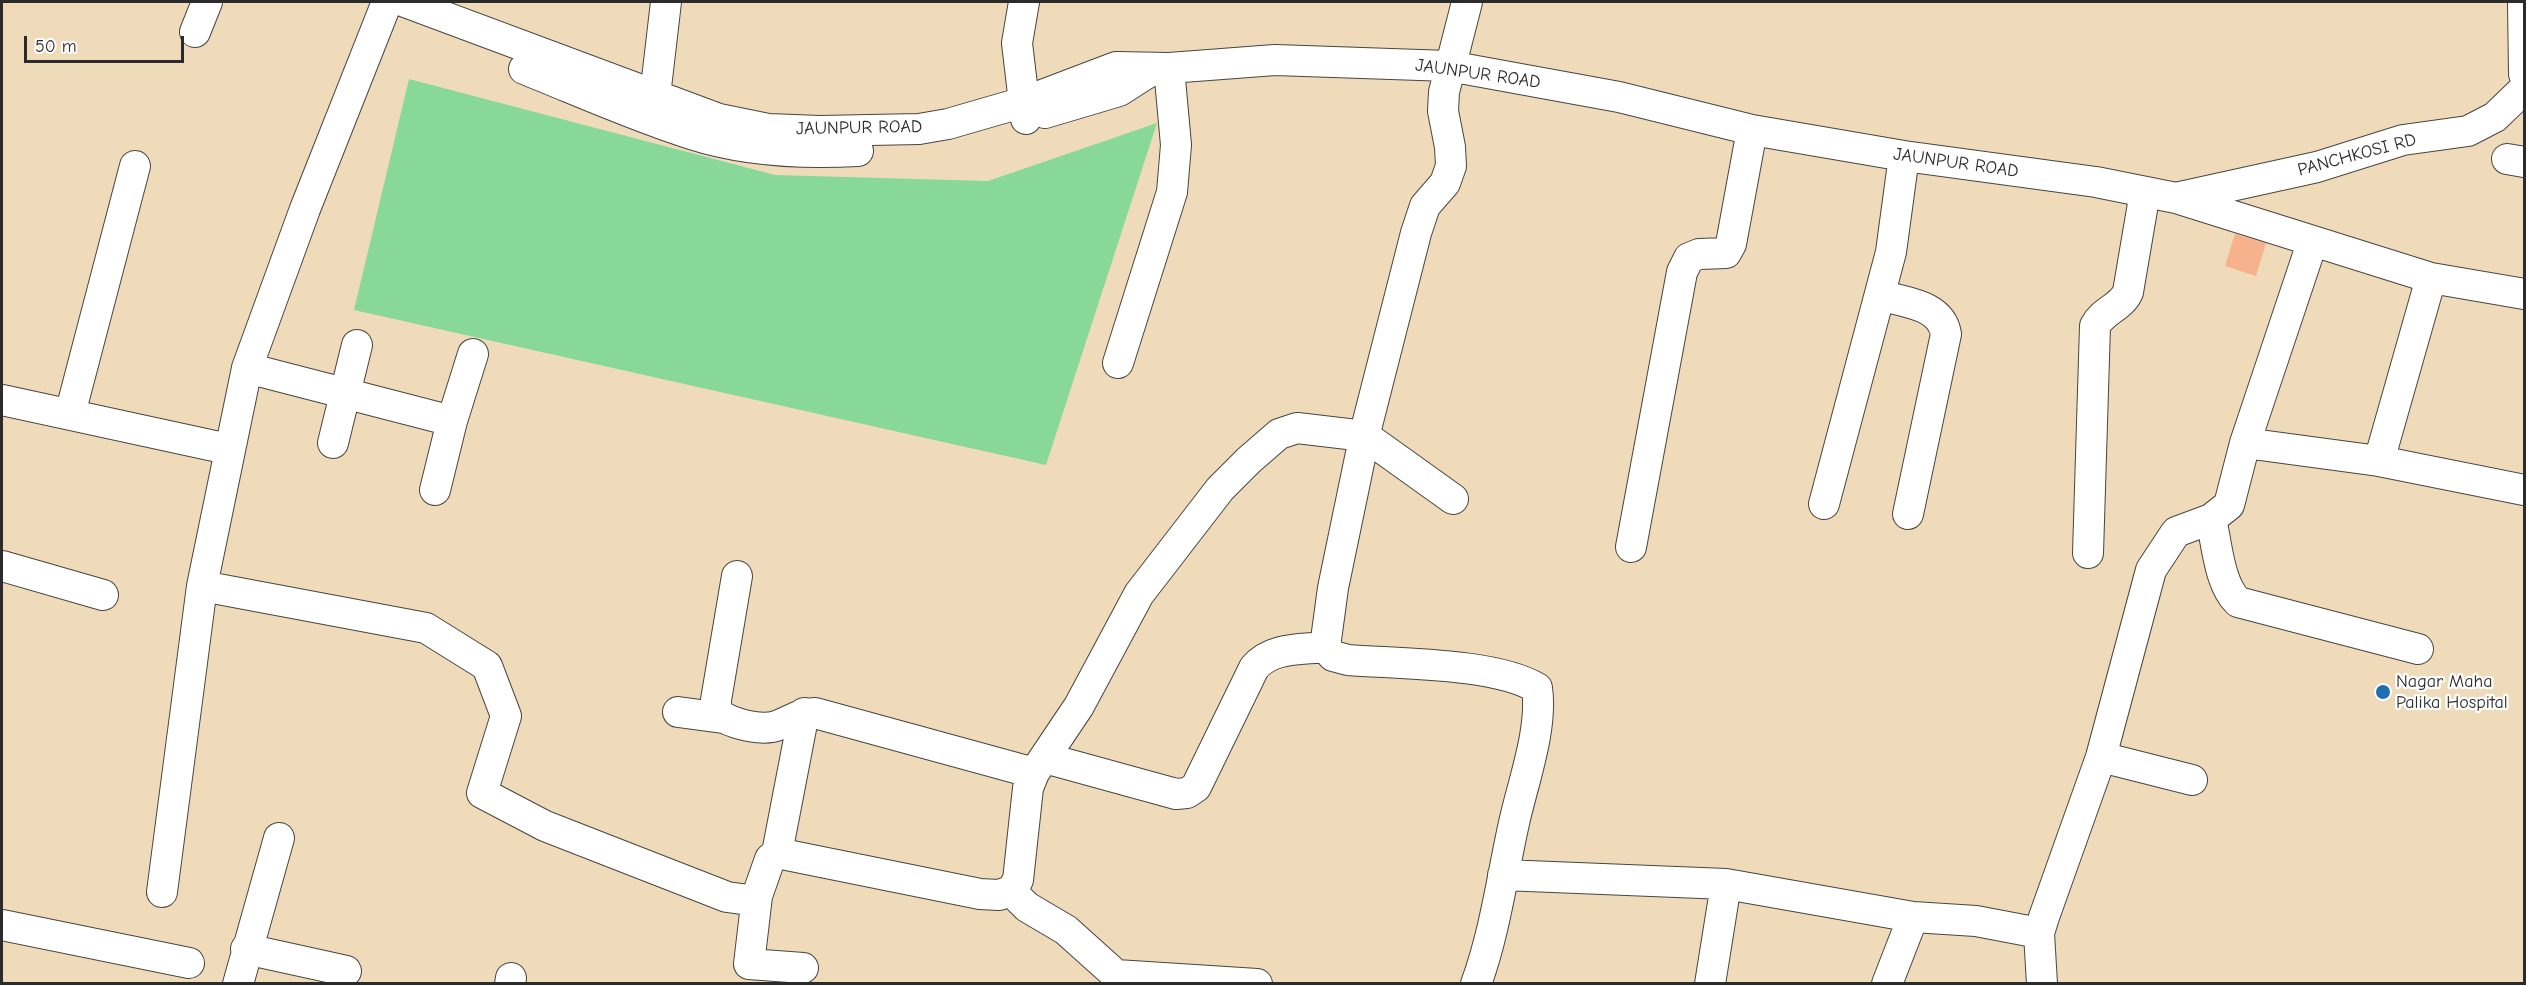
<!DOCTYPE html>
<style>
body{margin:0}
#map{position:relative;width:2526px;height:985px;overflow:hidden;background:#efdbba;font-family:"Comic Neue",sans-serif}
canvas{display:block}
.frame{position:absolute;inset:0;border:3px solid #2b2b2b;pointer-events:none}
.scale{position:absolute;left:24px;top:36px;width:160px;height:27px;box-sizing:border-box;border:3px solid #2b2b2b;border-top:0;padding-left:8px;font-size:18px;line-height:21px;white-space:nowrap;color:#2b2b2b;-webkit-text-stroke:4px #fff;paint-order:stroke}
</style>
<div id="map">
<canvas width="2526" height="985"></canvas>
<div class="frame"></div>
<div class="scale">50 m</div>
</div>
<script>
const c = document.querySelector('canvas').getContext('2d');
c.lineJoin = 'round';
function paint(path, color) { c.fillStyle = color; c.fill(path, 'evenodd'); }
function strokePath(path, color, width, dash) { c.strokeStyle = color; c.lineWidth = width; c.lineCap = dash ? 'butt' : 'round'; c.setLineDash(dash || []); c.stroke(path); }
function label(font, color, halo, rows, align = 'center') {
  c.font = font + ' "Comic Neue",sans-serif'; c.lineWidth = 4.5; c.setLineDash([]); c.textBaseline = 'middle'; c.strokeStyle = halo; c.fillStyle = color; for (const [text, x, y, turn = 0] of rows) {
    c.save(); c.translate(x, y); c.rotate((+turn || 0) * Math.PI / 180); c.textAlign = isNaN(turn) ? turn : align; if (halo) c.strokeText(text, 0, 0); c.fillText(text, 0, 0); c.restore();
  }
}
paint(new Path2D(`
 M409,79L775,175L988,181L1157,123L1046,465L354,310Z`), '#88d999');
paint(new Path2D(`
 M2235,234L2266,243L2256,276L2225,266Z`), '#f7b18c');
const minor = new Path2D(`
 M405,2L719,119L768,129L820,131L919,129L948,124L1024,102L1116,67L1169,68L1275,60L1449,66L1619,97L1752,130L1904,156L2096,182L2176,198L2431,278L2524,294
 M1024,2L1017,43L1026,119
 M1467,2L1444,92L1443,111L1450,147L1451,166L1445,183L1425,206L1416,233L1366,429L1333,588L1325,647L1333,656L1348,660C1400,664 1495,663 1537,688C1543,729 1523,782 1514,823C1502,877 1495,932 1476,984
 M2523,2L2524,74
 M195,32L207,2
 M524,69C579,91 634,116 691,134C743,151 804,154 858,151
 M655,96L666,2
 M1045,113L1119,91L1155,68
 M2507,159L2524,162
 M2176,198L2317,167L2403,140L2468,131L2495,117L2524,89
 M1880,295C1905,303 1941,304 1946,334L1908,514
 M1118,363L1172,192L1176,145L1169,68
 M247,368L452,421
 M2,400L228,449
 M70,414L135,166
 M333,443L357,345
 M2245,443L2379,461L2524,490
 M2379,461L2431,278
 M435,490L452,421L473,354
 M1824,504L1891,252L1904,156
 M2211,519C2217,544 2219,584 2238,602L2418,649
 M1631,547L1682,272L1689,258L1699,254L1726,253L1731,244L1752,130
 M2088,553L2095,326C2103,310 2121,308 2128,292L2145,192
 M2,566L103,595
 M737,576L716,700V712C730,724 762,732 779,725C792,720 800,713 815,713L1034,773
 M202,586L426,628L487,666L506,716L482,793L545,826L727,897L749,900L757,896L770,859L777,853L980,894L999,895L1011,891L1018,880L1028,788L1034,773L1079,706L1139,594L1220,489L1249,460L1279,434L1297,428L1365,436L1453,499
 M678,712L723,718
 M2101,757L2192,780
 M1045,758L1176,794L1187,793L1196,787L1254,668C1271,647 1300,650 1325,647
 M777,853L804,713
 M1503,875L1726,884L1710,984
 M1726,884L1913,917L1976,921L2039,933
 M1011,891L1027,907L1066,930L1116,975L1257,984
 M162,892L202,586L247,368L305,209L387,2
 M757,896L749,964L803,968
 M2,925L189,963
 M246,949L346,971
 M238,984L279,838
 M510,984L511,978
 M1887,984L1913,917
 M2042,984L2039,933L2044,917L2101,757L2151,570L2176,532L2211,519L2229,505L2245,443L2312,243`);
strokePath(minor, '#484540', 32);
strokePath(minor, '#fff', 30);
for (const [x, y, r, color] of [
 [2383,692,8,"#1f6fb2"]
]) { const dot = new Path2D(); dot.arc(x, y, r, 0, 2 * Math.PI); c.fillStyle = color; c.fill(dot); strokePath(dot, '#fff', 2); }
label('18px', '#2b2b2b', '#fff', [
 ["JAUNPUR ROAD",1478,74,8],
 ["JAUNPUR ROAD",859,128,-1],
 ["PANCHKOSI RD",2357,155,-15],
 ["JAUNPUR ROAD",1956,163,8]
]);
label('18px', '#2b2b2b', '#fff', [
 ["Nagar Maha",2396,682],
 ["Palika Hospital",2396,703]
], 'left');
</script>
